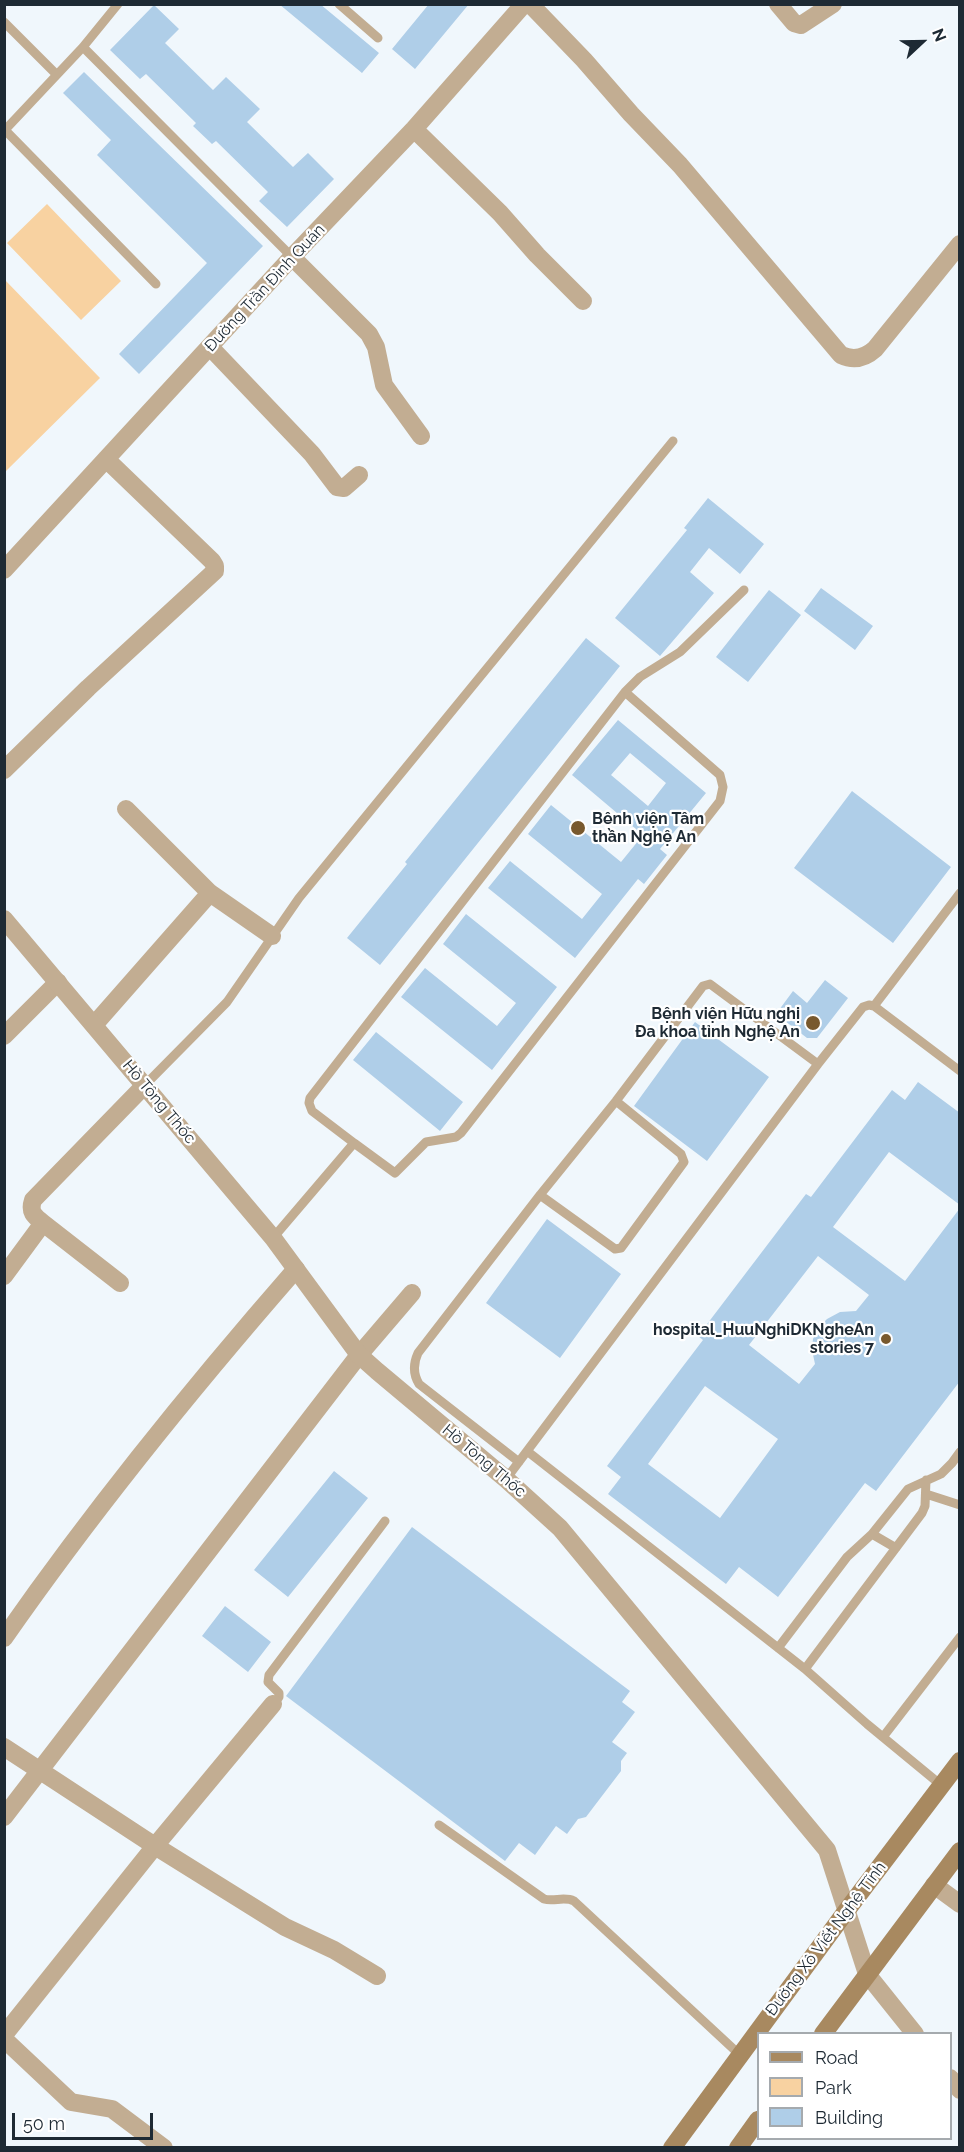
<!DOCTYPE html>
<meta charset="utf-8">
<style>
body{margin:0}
#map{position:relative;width:964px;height:2152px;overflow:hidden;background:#f0f7fc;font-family:Raleway,sans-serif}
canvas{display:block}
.frame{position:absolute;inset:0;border:6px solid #1e2a34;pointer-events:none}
.legend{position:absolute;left:757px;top:2032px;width:195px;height:108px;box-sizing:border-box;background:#fff;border:2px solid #a5aaae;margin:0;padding:8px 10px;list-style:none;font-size:18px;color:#1e2a34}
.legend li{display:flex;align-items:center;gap:12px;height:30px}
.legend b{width:30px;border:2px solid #a5aaae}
.north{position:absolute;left:892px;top:12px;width:60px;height:60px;-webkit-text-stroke:4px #fff;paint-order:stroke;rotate:68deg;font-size:16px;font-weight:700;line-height:24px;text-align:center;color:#1e2a34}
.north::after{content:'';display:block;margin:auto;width:21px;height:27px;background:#1e2a34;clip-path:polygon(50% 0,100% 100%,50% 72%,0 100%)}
.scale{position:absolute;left:12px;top:2113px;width:141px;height:27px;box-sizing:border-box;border:3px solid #1e2a34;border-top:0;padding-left:8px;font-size:18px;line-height:21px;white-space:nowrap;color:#1e2a34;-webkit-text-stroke:4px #fff;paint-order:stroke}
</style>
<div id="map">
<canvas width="964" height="2152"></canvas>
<div class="frame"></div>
<ul class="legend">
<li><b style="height:8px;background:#a88960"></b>Road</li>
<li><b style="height:16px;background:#f8d2a1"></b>Park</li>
<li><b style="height:16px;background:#afcee8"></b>Building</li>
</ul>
<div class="north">N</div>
<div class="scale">50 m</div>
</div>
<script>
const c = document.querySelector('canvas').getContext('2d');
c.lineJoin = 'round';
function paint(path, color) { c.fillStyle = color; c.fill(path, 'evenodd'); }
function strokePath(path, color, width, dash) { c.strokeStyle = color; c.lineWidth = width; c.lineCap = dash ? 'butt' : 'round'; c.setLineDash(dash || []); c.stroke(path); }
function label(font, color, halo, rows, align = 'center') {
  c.font = font + ' Raleway,sans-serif'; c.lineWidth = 4.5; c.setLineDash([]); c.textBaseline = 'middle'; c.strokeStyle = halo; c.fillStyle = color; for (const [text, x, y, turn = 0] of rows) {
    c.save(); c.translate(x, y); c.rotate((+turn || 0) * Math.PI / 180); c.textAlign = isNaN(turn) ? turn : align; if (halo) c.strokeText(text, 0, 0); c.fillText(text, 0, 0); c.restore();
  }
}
paint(new Path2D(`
 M47,204L121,281L81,320L7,243Z
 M5,280L100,378L5,472Z`), '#f8d2a1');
paint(new Path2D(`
 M279,4H320L379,53L362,73Z
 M429,4H469L415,69L392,49Z
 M154,5L179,29L165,43L213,90L226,77L260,109L247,122L293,167L308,153L334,179L287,227L259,201L268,192L216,141L212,144L193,126L196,123L146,74L140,79L110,50Z
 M84,72L263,246L139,374L119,354L207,263L97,155L111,140L63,93Z
 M708,498L764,544L740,574L709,548L690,572L714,593L660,656L615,618L687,530L684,528Z
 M821,588L873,626L855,650L804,611Z
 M769,590L801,615L748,682L716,657Z
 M586,638L620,666L380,965L347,938L407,864L405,862Z
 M618,720L706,793L660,849L667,855L644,884L638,879L575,958L488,888L510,861L582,919L602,894L528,834L551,805L621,862L643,835L572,775ZM630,753L666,783L648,806L611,775Z
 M852,791L951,867L893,943L794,868Z
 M466,914L557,987L492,1070L401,997L425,968L497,1026L516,1003L443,944Z
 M825,980L848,998L817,1038H807L776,1014L793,991L807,1003Z
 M695,1022L769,1077L707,1161L634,1106Z
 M376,1032L463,1102L440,1131L353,1060Z
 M918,1082L960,1113V1205L889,1152L833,1227L905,1281L960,1208V1381L876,1491L865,1483L778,1597L739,1567L726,1584L608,1494L621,1477L607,1466L703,1340L698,1336L806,1194L811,1197L892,1090L905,1100ZM818,1256L869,1295L856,1311L840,1312L827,1319L818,1328L813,1339L812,1350L815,1364L799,1384L749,1345ZM705,1386L778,1439L720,1518L648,1464Z
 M547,1219L621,1274L560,1358L486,1303Z
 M334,1471L368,1498L288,1597L254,1570Z
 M412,1527L630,1691L622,1702L635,1712L612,1742L627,1753L621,1761V1771L586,1817L578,1819L567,1834L556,1826L535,1855L519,1843L505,1861L286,1696Z
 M225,1606L271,1642L248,1672L202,1636Z`), '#afcee8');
strokePath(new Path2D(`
 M339,4L378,38
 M4,22L56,74
 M83,47L292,257
 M5,130L156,284
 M4,131L83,47L118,4
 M874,1006L960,1071
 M145,1085L227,1002L299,898L673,441
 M354,1143L395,1173L426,1142L456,1137L461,1133L720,801L723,787L720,775L625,692
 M540,1195L615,1249L621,1248L684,1162L681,1154L616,1101
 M273,1238L354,1143L312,1111L309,1103L310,1098L625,692L640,677L680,652L744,590
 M527,1451L805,1669L867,1724L941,1785
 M519,1462L419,1384C413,1374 413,1364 418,1353L540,1195L616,1101L703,986L710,984L818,1064
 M506,1479L818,1064L863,1007L869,1005L874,1006L960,893
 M926,1494L960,1505
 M896,1548L872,1534L908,1489L941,1474L952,1463L960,1452
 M778,1648L847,1557L872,1534
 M805,1669L922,1513L925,1506L926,1480
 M273,1704L279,1697V1693L268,1682L269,1675L385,1521
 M883,1737L960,1637
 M439,1825L544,1899C554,1902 564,1896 574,1901L740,2055`), '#c2ad92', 9);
strokePath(new Path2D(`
 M530,4L584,60L631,114L680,165L841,355C854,361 865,358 875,349L960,244
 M778,4L794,23L801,25L833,4
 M414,129L500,213L537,255L583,301
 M292,257L369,334L376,347L384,385L421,436
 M210,347L312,454L337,487L344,488L359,475
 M4,570L292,257L414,129L524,4
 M4,770L88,688L215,571V566L212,561L106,459
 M126,809L210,893L272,936
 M94,1025L210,893
 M4,1036L58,982
 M43,1223L120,1283
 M4,1276L43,1223C34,1216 29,1212 33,1200L145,1085
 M4,1638C94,1509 193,1387 296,1269
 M4,1747L155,1846L285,1927L334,1950L377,1976
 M4,1817L359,1355L412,1293
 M934,1885L960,1904
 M4,2035L155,1846L273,1704
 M4,2039L71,2102L112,2109L164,2148`), '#c2ad92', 18);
strokePath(new Path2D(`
 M4,919L273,1238L359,1355L377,1371L506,1479L560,1528L827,1850L867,1974L915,2034
 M950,2078L960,2090`), '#c2ad92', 18);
strokePath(new Path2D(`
 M823,2034L960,1851
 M672,2148L847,1910L960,1761
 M738,2148L758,2120`), '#a88960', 18);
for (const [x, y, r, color] of [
 [578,828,8,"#78592e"],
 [813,1023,8,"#78592e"],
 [886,1339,6,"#78592e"]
]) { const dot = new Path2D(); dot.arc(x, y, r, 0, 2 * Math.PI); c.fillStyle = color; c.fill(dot); strokePath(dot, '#fff', 2); }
label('16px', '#1e2a34', '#fff', [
 ["Đường Trần Đình Quán",265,288,-47],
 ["Hồ Tông Thốc",159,1102,50],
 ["Hồ Tông Thốc",484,1461,40],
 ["Đường Xô Viết Nghệ Tĩnh",826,1939,-53]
]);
label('bold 16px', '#1e2a34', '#fff', [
 ["Bệnh viện Tâm",592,819,"left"],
 ["thần Nghệ An",592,837,"left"],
 ["Bệnh viện Hữu nghị",800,1014],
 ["Đa khoa tỉnh Nghệ An",800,1032],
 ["hospital_HuuNghiDKNgheAn",874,1330],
 ["stories 7",874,1348]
], 'right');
</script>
